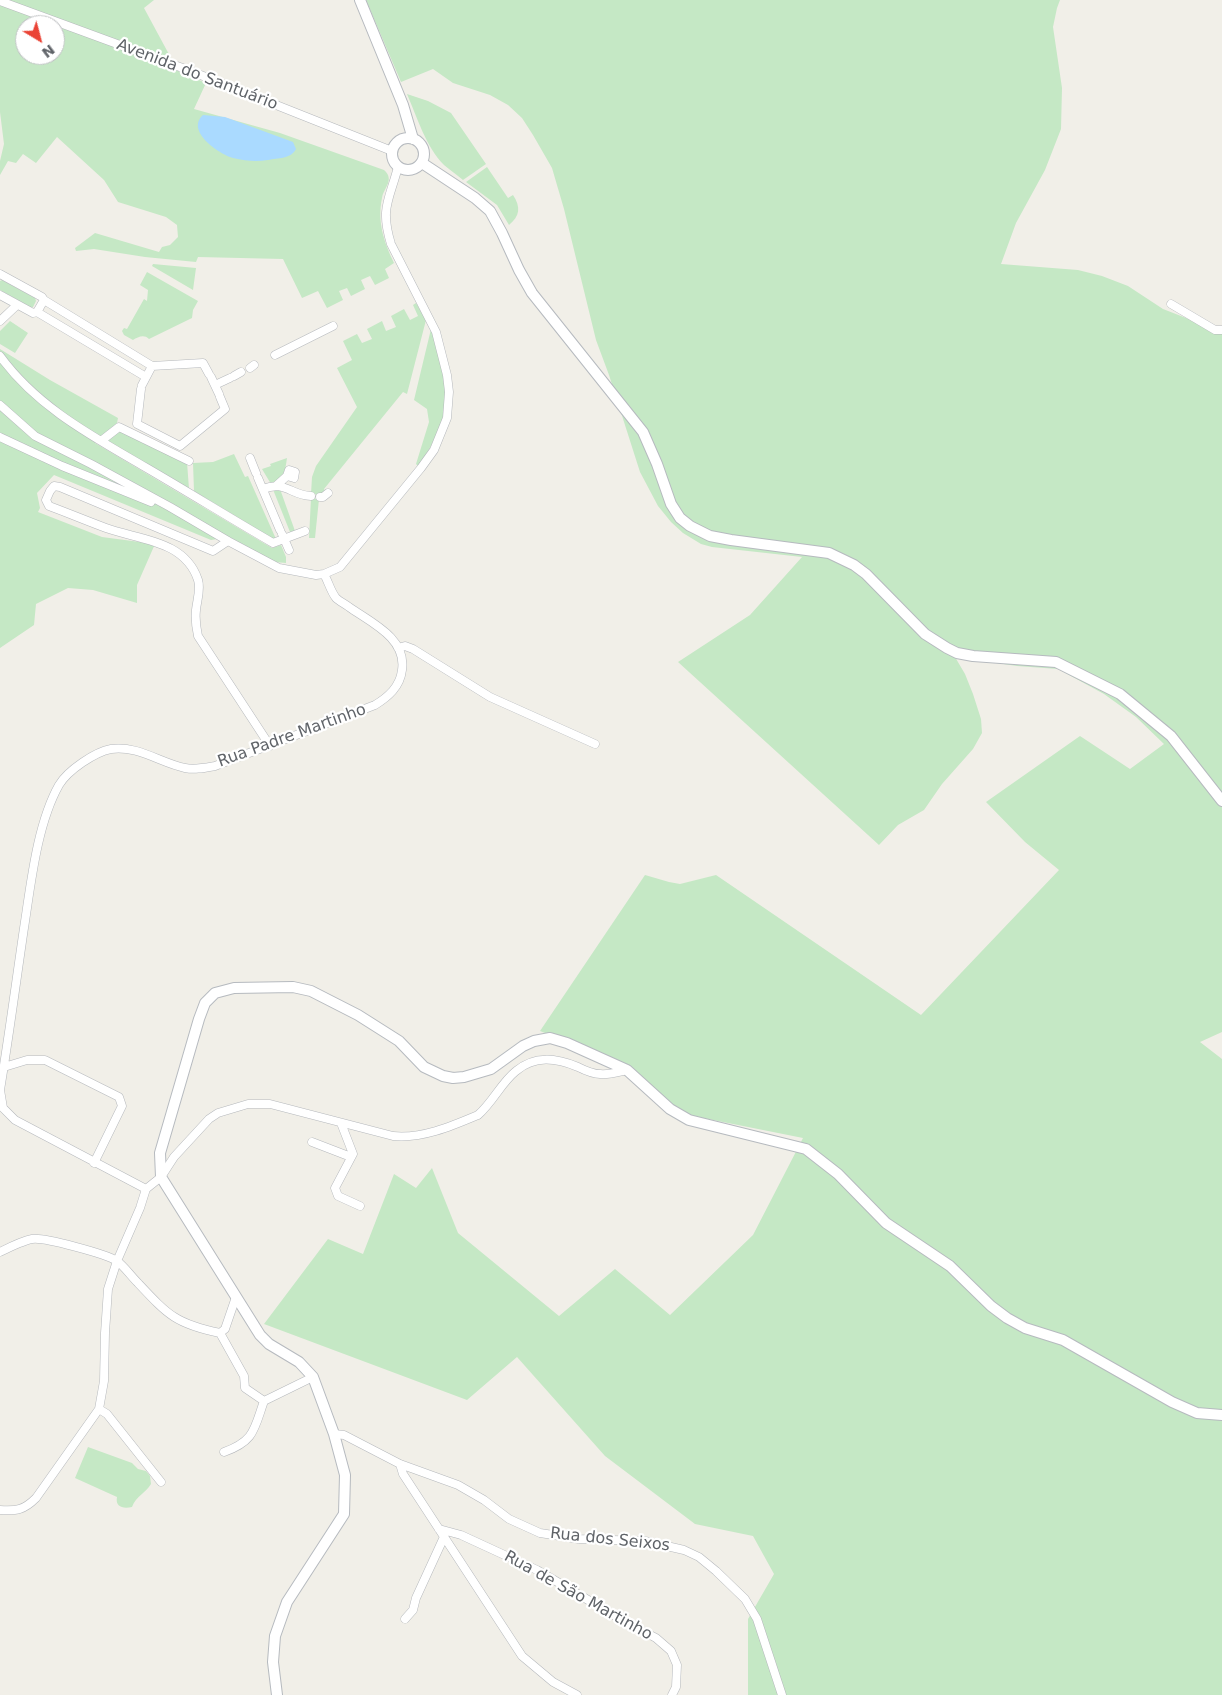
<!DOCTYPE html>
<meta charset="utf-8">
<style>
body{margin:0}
#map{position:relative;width:1222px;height:1695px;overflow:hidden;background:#f1efe8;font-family:"DejaVu Sans",sans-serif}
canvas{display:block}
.north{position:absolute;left:15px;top:15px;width:50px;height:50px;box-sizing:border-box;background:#fff;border:1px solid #bfc1c3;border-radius:50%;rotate:143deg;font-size:14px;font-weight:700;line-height:20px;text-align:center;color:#5f6368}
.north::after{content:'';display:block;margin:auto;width:18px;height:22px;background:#ea4335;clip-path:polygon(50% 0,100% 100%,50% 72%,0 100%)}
</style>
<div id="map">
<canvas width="1222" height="1695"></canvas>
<div class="north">N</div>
</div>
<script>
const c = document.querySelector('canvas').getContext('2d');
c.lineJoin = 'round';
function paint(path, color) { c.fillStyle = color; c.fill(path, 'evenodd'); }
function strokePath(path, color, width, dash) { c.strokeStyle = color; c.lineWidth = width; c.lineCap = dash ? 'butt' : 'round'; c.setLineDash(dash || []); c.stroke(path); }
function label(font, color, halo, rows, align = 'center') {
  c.font = font + ' "DejaVu Sans",sans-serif'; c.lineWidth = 4.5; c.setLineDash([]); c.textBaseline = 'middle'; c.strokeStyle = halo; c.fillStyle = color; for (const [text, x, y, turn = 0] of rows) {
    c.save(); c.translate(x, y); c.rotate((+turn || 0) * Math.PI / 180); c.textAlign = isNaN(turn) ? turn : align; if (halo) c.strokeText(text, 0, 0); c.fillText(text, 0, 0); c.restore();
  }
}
paint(new Path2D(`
 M0,0H154L144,8L178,71L206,83L194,109L280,133L384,170C395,180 384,187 382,198C377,222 384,242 394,263L385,269L389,278L375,285L370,276L361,280L365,289L351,296L347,288L339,291L343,300L327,308L318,291L302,298L283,259L198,257L196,262L145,257L94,249L76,251L75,248L95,233L159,252L162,247L170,245L178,237L177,225L166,217L118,202L104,180L57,137L36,163L23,154L16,163L8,161L0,175V161L4,144L0,112ZM25,25H55V55H25Z
 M366,0H1060L1057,8L1053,27L1062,88L1061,129L1045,170L1016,223L1001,264L1078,270L1102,276L1128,286L1163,309L1222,332V1032L1200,1042L1222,1059V1695H748V1619L774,1574L753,1536L695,1524L605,1456L517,1357L467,1400L264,1324L328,1239L363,1254L394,1174L416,1188L432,1168L458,1233L559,1316L615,1269L670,1315L753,1235L803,1138L693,1116L670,1104L632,1068L540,1031L645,875L669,882L680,884L716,875L921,1015L1059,870L1025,842L986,802L1080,736L1130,769L1164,744L1136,717L1104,694L1058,669L1017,666L955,657L965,674L973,694L981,719L982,733L973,749L942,784L924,810L898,825L879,845L678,662L750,615L802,557L712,547L701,544L683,533L671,522L658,506L640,472L609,375L596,340L564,209L552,168L533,135L522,118L508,105L490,95L453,83L433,69L401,82Z
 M407,94L428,101L451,113L486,164L463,180C457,175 450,170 444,165C426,147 417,117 407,94Z
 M487,167L508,198L513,195C521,207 520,216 509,225L497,205L466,182Z
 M153,264L196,268L193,290L152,266Z
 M147,272L198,301L193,310L192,318L149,339C144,334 138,337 133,340L124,335L122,331L124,328L127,329L144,299L147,301L148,290L140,285Z
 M2,280L35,298L36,301L33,307H30L0,290V281Z
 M416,303L426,320L407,394L403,392L324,489L326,492L319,495L311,494L312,477L316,466L357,407L337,368L352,360L343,341L357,334L362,343L372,339L367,329L382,321L386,331L396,327L391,316L404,309L410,320L418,316L413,305Z
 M10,321L28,333L15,353L0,344V331Z
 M431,329C442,355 449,390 443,417C439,435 428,452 418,466L416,464L429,422L427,409L414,400Z
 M0,349L50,380L118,418L117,423L95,443L272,548L281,545L286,557V563L275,562L229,537L211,540L54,475L37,493L40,508L38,512L102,537L155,544L137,585V603L93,590L68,588L36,604L34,625L0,648Z
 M122,429L187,462L189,489L107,441Z
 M234,454L245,477L248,476L276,539H273L194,491L193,463L213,462Z
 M287,458C285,472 284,479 271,484L262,469L271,466L270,464Z
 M272,487L280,489L295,531L290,532Z
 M311,498L319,499L315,538H309Z
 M88,1447L132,1463L138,1469L146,1471L150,1476L151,1484C146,1493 136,1496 132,1507C123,1509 115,1507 117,1497L75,1478Z`), '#c5e8c5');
paint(new Path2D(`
 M203,115L225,117L293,142L296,149C291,159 278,158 268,160C256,162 246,161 233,158C219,154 185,131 203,115Z`), '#aadaff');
const street = new Path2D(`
 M0,1L188,70L392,151
 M0,274L42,297L44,300L37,312
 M0,295L33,313L37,312L146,377
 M44,300L152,366
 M1171,304L1215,330H1222
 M0,321L17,305
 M275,355L333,326
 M0,356C37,407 92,436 145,467C188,492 230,518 273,543L305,531
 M250,368L254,365
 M234,376L241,372
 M211,377L219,394
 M142,385L152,366L203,363L209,374
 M215,385L230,378
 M141,389L137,424L180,446L225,409L220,397
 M0,405L35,436L91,464L170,507L228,541L279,568L316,575L324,574L340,567L421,468L434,450L447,418L449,392L447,375L436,332L391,244C380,208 389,201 398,167
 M0,437L62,466L151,502
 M101,441L119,427L189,461
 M250,458L256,473
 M258,478L280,530
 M277,485L287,476L289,470L295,472L294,478L287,476
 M263,489C285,480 290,495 311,496
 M320,497H323L328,493
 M282,534L289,550
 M228,541L213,551L60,487L54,486L50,491L46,500L49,506C68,513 87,521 106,528C139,540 185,540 198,580C201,589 197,600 196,610C195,619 196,627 198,636L270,746
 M398,648L405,646L413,649L490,697L595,744
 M4,1067L27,1060H45L119,1097L122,1106L94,1163
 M0,1090C9,1036 16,982 24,928C31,883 37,824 59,785C68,770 95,752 111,749C137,745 161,763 185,768C195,770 204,768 215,766L375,705C388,697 400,687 402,670C407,638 370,622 349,607C345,604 339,601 336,598C331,592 328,581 324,574
 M0,1090L3,1108L15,1120L146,1189
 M341,1123L353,1154L335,1188L338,1196L360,1206
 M312,1142L351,1157
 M146,1189L161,1177L174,1157L209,1119L218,1113L248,1104H270L393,1136C422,1139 452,1126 478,1115C493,1102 501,1083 516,1071C535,1055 556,1058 578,1067C584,1070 592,1074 600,1074C609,1075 618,1072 627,1070
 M0,1252C10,1247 22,1241 32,1239C44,1237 106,1254 117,1261C124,1266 131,1276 138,1283C168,1315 176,1324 220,1333L244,1376L245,1388L264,1401
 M220,1333L225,1329L236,1297
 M99,1409L107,1414L161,1482
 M334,1434L344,1435L400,1464L458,1485L484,1500L509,1519L540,1533L579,1539L645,1541L684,1550L699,1557L716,1571L745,1599L757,1619L782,1695
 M224,1452C255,1441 254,1429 264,1401L313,1377
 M400,1464L403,1474L522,1656L553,1682L577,1695
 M0,1510C17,1511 24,1510 36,1498L99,1409L104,1381L105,1333L108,1289L117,1261L140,1208L146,1189
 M439,1529L461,1535L537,1570L629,1624L656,1638L671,1651L677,1665L676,1687L672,1695
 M405,1619L413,1610L416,1598L444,1537`);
const secondary = new Path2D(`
 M360,0L403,105L413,139
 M392 154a16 16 0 1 1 32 0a16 16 0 1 1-32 0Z
 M422,163L475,198L490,211L502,233L519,270L532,293L643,432L657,464L671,504L680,518L690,526L710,536L731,540L829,553L854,565L866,574L925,634L947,648L957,653L973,656L1056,662L1120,694L1171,736L1222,801
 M277,1695L273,1662L275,1636L287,1602L344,1514L345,1475L334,1434L313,1377L299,1362L269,1344L260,1335L161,1177L160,1153L199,1019L205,1003L215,993L234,988L293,987L311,991L358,1015L399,1041L424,1067L443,1076L453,1078L464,1077L491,1069L523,1046L534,1041L550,1038L567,1043L627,1070L670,1109L689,1120L806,1149L838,1174L886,1223L950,1266L991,1306L1007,1318L1025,1328L1063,1340L1172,1402L1197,1413L1222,1415`);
strokePath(street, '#b5b8bc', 9);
strokePath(secondary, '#b6babf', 12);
strokePath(street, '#fff', 8);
strokePath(secondary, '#fff', 10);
label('16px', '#5f6368', '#fff', [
 ["Avenida do Santuário",197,75,21],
 ["Rua Padre Martinho",292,736,-20],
 ["Rua dos Seixos",610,1540,6],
 ["Rua de São Martinho",578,1596,29]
]);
</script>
